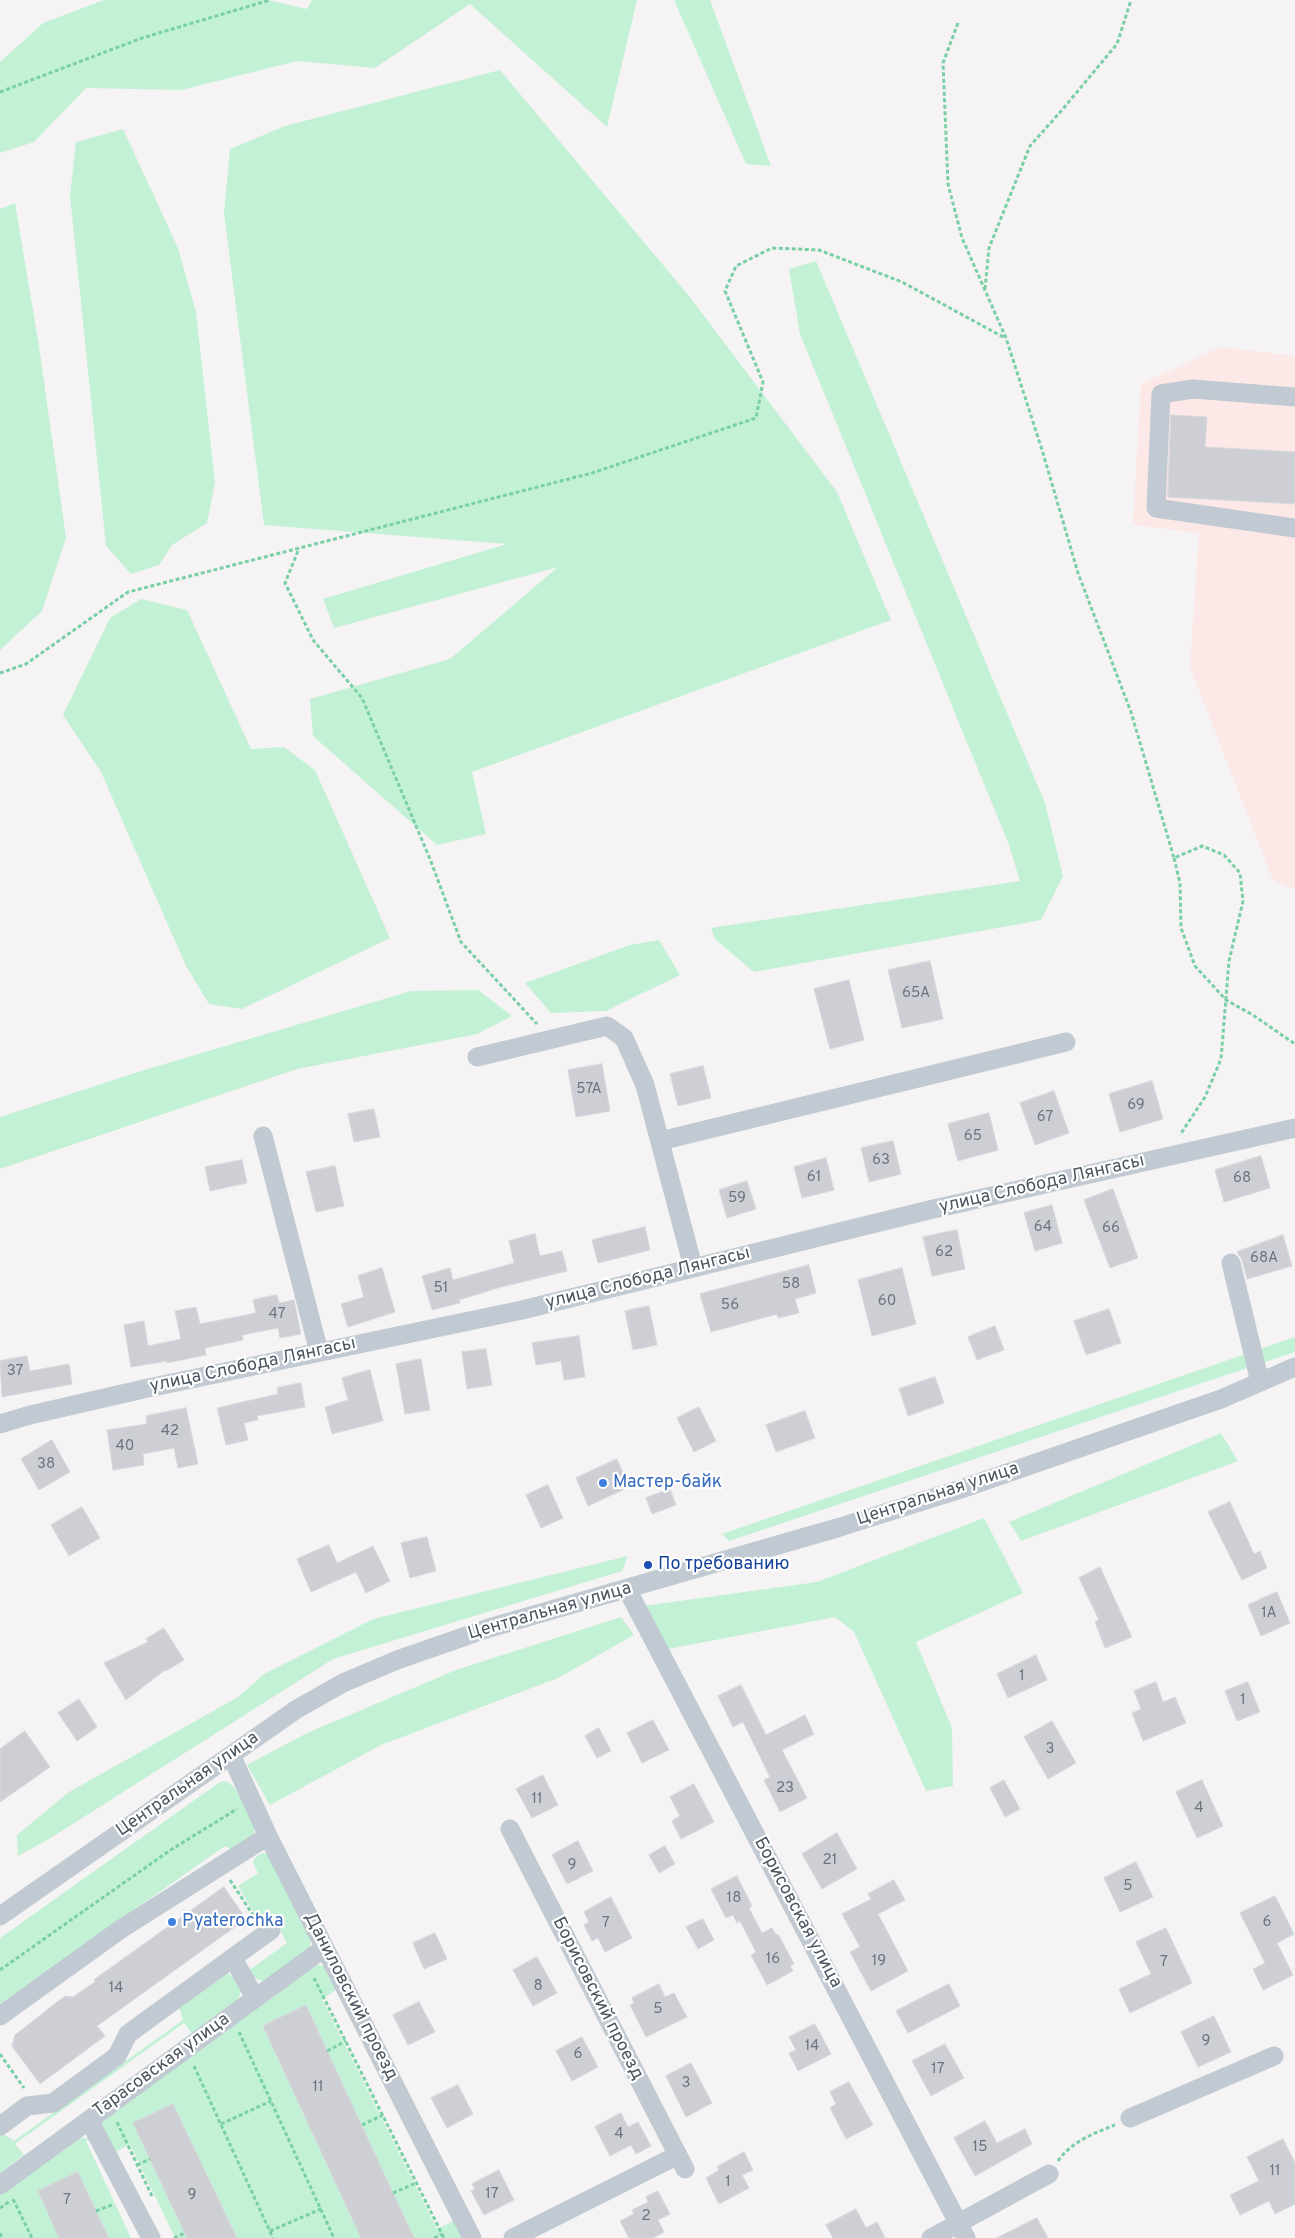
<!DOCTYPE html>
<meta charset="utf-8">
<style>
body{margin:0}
canvas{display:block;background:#f5f3f3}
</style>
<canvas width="1295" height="2238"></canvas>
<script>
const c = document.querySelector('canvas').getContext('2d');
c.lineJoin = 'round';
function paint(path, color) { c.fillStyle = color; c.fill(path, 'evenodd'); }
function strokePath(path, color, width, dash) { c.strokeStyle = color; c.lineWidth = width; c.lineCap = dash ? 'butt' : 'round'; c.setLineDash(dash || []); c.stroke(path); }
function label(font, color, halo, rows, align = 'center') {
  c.font = font + ' Overpass,sans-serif'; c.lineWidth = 4.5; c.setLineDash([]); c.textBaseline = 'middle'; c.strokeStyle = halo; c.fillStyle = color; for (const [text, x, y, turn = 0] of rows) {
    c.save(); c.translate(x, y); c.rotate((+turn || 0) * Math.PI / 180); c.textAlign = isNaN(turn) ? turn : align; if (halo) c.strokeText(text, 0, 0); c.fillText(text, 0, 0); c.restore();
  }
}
paint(new Path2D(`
 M1221,347L1295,356V890L1273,880L1190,667L1199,533L1133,525L1141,384Z`), '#fce8e6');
paint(new Path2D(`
 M104,0H268L307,9L312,0H637L607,127L470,4L375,68L297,61L181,90L86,88L34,142L0,153V62L43,23Z
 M674,0H710L771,166L746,164Z
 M500,70L689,296L837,492L891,620L472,772L486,834L437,845L313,736L310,699L450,659L558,567L334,628L323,599L507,544L264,525L224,213L230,149L285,126Z
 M123,129L178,248L196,312L215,482L207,523L172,545L159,565L131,574L106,546L70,196L76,142Z
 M15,203L39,346L66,538L42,611L0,650V209Z
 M816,261L1045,803L1063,876L1041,920L754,972L715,939L711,928L1020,881L1009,845L800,334L789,269Z
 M141,599L187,610L251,749L284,747L315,770L390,938L242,1009L209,1004L186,966L101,772L63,715L110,618Z
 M659,940L680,975L606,1011L551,1013L525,983L630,945Z
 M478,990L512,1016L477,1034L297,1069L0,1169V1117L141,1071L411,991Z
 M1295,1337V1352L729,1541L722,1534Z
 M1221,1433L1238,1461L1021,1541L1009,1522Z
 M984,1518L1023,1593L916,1642L952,1728L953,1786L926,1791L854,1632L835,1617L668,1649L643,1606L817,1582Z
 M628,1556L622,1571L333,1659L49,1839L18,1856L17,1835L69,1792L238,1697L264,1674L373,1619Z
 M621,1617L634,1635L558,1678L381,1745L270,1805L247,1765L307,1733L456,1670Z
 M224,1781C236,1783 252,1814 254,1826C255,1829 254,1834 252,1837L233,1851L225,1846L0,2004V1938L220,1782Z
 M262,1853L267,1854L311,1936L310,1947L267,1980L262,1981L252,1977L248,1971L287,1943L271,1915L260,1923L238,1886L258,1873L253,1863L255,1858Z
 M319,1965L324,1966L337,1989L322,1999L437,2229L453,2221L462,2238H175L130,2144L112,2154L100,2123L315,1966Z
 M227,1973C237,1979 245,1990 237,2001L192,2034L184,2023L15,2144L24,2155L0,2173V2135H5L14,2141L183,2020L179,2007Z
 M79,2137L89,2139L86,2141L131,2238H0V2192Z`), '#c3f1d5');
const building = new Path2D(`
 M1171,415L1207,417L1205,447L1295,452V504L1168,497Z
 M930,961L943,1019L902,1028L888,970Z
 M849,980L864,1040L830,1049L814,989Z
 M602,1064L610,1111L576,1117L568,1070Z
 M703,1066L711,1098L678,1106L670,1074Z
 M1152,1081L1163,1119L1120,1132L1109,1094Z
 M1054,1091L1069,1133L1035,1145L1020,1103Z
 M374,1109L380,1137L354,1142L348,1114Z
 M989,1113L998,1150L958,1161L948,1124Z
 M893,1141L901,1174L869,1182L861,1148Z
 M1261,1156L1270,1188L1224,1202L1215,1170Z
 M826,1158L834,1190L802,1198L794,1167Z
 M242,1160L247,1183L210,1191L205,1167Z
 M335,1166L344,1206L316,1212L306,1172Z
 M747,1181L756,1209L727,1218L719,1190Z
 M1113,1189L1138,1258L1110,1268L1084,1200Z
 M1052,1205L1062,1243L1035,1251L1024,1213Z
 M645,1227L650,1250L598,1263L592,1240Z
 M957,1230L965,1269L932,1276L923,1237Z
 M535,1234L540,1256L562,1251L567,1271L501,1287L459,1300L460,1303L432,1310L422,1276L450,1268L453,1280L514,1263L509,1241Z
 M1283,1235L1292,1266L1247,1279L1242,1260L1237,1252Z
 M809,1265L816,1293L795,1299L799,1313L778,1318L777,1314L711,1332L700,1294Z
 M382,1268L395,1312L348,1327L341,1304L364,1297L358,1276Z
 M902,1268L916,1324L872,1336L858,1280Z
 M277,1295L279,1303L294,1300L301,1334L280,1338L278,1328L242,1335L243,1340L205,1348L206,1355L167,1363V1361L131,1367L124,1325L144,1321L148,1346L181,1339L175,1311L196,1307L200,1324L256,1313L253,1300Z
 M649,1306L657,1345L633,1350L625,1311Z
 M1109,1309L1121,1343L1086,1355L1074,1321Z
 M995,1326L1004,1350L977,1360L968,1337Z
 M579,1336L585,1377L564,1380L561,1361L536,1365L532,1343Z
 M486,1349L492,1385L467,1389L462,1352Z
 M27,1356L30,1371L69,1364L72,1384L2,1397L0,1361Z
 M421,1359L430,1410L405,1414L396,1364Z
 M370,1370L383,1421L332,1434L325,1407L348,1400L342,1378Z
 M935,1377L944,1403L908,1416L899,1389Z
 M301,1383L305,1407L257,1416L258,1420L244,1423L248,1440L226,1445L217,1408L278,1394L277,1388Z
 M699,1407L716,1441L694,1452L677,1418Z
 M186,1408L198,1464L178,1468L174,1448L143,1454L144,1465L113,1470L107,1430L147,1424L146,1416Z
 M805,1411L815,1438L776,1452L766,1425Z
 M52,1440L70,1472L39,1490L21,1459Z
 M617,1459L629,1487L588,1506L576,1478Z
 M548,1485L563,1518L541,1528L526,1495Z
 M670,1489L676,1505L652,1514L646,1498Z
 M1230,1502L1254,1554L1260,1551L1267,1568L1242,1580L1208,1512Z
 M82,1507L100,1538L69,1556L51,1525Z
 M427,1537L436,1571L410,1578L401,1543Z
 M329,1545L337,1563L373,1546L390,1581L366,1593L356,1572L311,1592L297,1559Z
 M1100,1567L1132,1637L1105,1648L1095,1622L1099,1620L1079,1578Z
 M1277,1592L1290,1623L1261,1636L1248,1605Z
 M164,1628L184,1660L166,1671L165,1670L126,1700L104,1663L148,1642L146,1639Z
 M1036,1655L1047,1680L1008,1698L997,1674Z
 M1156,1682L1163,1702L1175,1697L1186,1723L1143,1741L1132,1713L1141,1709L1134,1691Z
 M1248,1682L1260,1712L1237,1721L1225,1691Z
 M741,1685L766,1735L805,1715L814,1734L782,1750L807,1798L780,1812L764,1780L770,1777L743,1722L733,1727L718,1696Z
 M79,1699L97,1727L77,1741L58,1713Z
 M653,1720L669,1750L642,1763L627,1733Z
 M1052,1721L1076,1763L1048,1779L1024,1737Z
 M599,1728L611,1751L597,1758L585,1736Z
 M25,1731L50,1767L0,1802V1749Z
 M543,1775L558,1805L532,1818L516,1789Z
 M1004,1780L1020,1809L1005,1817L990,1788Z
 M1202,1780L1223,1826L1197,1838L1176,1792Z
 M694,1784L714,1822L681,1839L672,1821L680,1816L670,1797Z
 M837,1833L857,1869L822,1889L802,1854Z
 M578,1841L593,1871L567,1884L552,1855Z
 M665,1846L675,1864L659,1873L649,1855Z
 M1136,1862L1153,1897L1120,1912L1104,1878Z
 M737,1876L752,1906L749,1908L762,1933L772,1928L776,1935L778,1934L794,1964L790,1966L793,1971L767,1985L751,1955L756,1952L740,1921L737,1923L733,1915L726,1918L711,1889Z
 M894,1880L905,1900L878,1914L908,1971L871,1991L850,1952L860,1947L842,1914L871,1899L868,1894Z
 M224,1887L246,1919L97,2026L105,2036L40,2084L12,2046L15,2035L65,1996L73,1997L95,1982L94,1980Z
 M1275,1896L1294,1934L1277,1943L1293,1975L1263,1990L1253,1969L1265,1963L1240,1913Z
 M611,1897L632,1938L605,1952L598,1938L592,1941L584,1925L589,1922L584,1912Z
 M703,1919L714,1940L698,1949L686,1927Z
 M1166,1928L1192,1983L1130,2013L1119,1989L1151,1974L1136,1942Z
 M435,1933L447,1959L424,1969L413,1943Z
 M537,1957L557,1993L533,2006L513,1970Z
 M659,1984L665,1997L674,1993L687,2017L646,2037L630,2005L634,2003L632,1998Z
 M949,1984L960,2006L908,2033L896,2011Z
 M419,2002L435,2032L408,2045L393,2015Z
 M306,2005L393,2193L414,2238H361L263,2026Z
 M1214,2016L1231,2052L1198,2067L1181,2032Z
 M815,2024L831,2054L798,2071L789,2053L796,2050L789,2037Z
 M582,2037L598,2067L572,2081L556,2051Z
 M945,2044L964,2078L931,2096L912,2061Z
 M691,2063L712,2103L686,2117L666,2076Z
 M849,2082L873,2125L846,2139L830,2108L836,2104L830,2092Z
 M458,2085L473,2114L447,2128L431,2098Z
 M173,2104L237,2238H187L133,2123Z
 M621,2113L628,2127L638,2122L651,2146L636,2154L631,2145L610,2156L595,2127Z
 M985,2121L997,2143L1025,2129L1032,2144L975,2176L954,2138Z
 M1283,2139L1295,2163V2204L1275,2214L1269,2201L1240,2215L1230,2195L1259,2181L1247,2157Z
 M744,2152L753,2170L742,2175L749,2188L719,2204L706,2178L719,2170L717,2167Z
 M499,2170L514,2200L484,2215L471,2191L475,2189L472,2184Z
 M78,2172L96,2211L109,2238H59L38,2191Z
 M658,2191L670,2214L658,2220L664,2232L653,2238H629L620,2221L634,2214L632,2210L648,2202L646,2197Z
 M856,2209L866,2228L877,2222L885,2238H833L826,2225Z
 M1037,2218L1048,2238H997Z`);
paint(building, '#cdcfd5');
strokePath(building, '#d7d9de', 1);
strokePath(new Path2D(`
 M958,23L943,63L948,184L962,238L1006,338L1043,453L1078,573L1131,712L1174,858L1202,846L1224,855L1240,873L1243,901L1229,961L1221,1059L1205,1097L1180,1135
 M0,92L142,38L270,0
 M985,289L989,248L1030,146L1062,110L1117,44L1131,0
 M298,551L285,583L313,640L362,698L430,859L461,942L537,1024
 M0,673L26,664L128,592L592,473L756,418L763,382L725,291L736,266L772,248L819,250L902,282L1005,338
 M1174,858L1180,883L1181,928L1195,966L1226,1000L1253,1015L1295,1044
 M230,1880L257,1921
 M0,1970L169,1851L237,1809
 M314,1978L444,2238
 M239,2032L334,2238
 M327,2051L346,2041
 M0,2054L24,2088
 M194,2066L273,2238
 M117,2122L152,2196
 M221,2124L271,2101
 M362,2125L383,2115
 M1058,2161C1071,2142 1094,2133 1115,2125
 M137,2165L150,2159
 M393,2193L416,2183
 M13,2199L32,2238
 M0,2208L10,2201
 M96,2211L114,2204
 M270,2231L321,2209
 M0,2233L2,2238
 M174,2238L185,2233
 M434,2238L442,2234`), '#7ad0a6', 3, [4, 2.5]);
strokePath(new Path2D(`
 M1295,397L1193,389L1161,394L1156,508L1295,528
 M477,1057L607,1026L624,1038L645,1085L693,1267
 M263,1136L319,1352
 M660,1141L1066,1042
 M1231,1263L1260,1382
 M0,1424L30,1415L148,1388L522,1310L929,1210L1295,1128
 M627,1589L966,2238
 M231,1755L268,1836L472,2238
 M510,1829L685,2169
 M0,1916L297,1709L343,1683L397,1660L489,1628L837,1528L961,1489L1221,1399L1295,1367
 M233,1958L255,1998
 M0,2016L121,1929L268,1836
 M1130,2118L1274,2056
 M89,2120L151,2238
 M0,2126L27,2106L53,2103L117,2056L128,2034L271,1930
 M0,2185L324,1948
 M513,2238L678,2155
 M931,2238L1049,2174`), '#c1cad2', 19);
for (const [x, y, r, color] of [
 [603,1483,5,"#3f7fe0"],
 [648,1565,5,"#1a4fb4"],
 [172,1922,5,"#3f7fe0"]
]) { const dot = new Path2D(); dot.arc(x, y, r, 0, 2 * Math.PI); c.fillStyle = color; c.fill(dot); strokePath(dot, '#fff', 2); }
label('15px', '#6b747e', null, [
 ["65А",916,994],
 ["57А",589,1090],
 ["69",1136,1106],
 ["67",1045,1118],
 ["65",973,1137],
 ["63",881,1161],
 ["61",814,1178],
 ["68",1242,1179],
 ["59",737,1199],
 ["64",1043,1228],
 ["66",1111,1229],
 ["62",944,1253],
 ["68А",1264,1259],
 ["58",791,1285],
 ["51",441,1289],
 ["60",887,1302],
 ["56",730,1306],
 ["47",277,1315],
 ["37",15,1372],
 ["42",170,1432],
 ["40",125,1447],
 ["38",46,1465],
 ["1А",1269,1614],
 ["1",1022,1677],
 ["1",1243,1701],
 ["3",1050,1750],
 ["23",785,1789],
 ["11",537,1800],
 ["4",1199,1809],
 ["21",830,1861],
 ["9",572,1866],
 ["5",1128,1887],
 ["18",734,1899],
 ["6",1267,1923],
 ["7",606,1924],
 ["16",773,1960],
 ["19",879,1962],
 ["7",1164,1963],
 ["8",538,1987],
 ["14",116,1989],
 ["5",658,2010],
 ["9",1206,2042],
 ["14",812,2047],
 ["6",578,2055],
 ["17",938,2070],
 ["3",686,2084],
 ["11",318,2088],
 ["4",619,2135],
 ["15",980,2148],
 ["11",1275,2172],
 ["1",728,2183],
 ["17",492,2195],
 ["9",192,2196],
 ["7",67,2201],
 ["2",646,2217]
]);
label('18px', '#4a5661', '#fff', [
 ["улица Слобода Лянгасы",1042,1185,-13],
 ["улица Слобода Лянгасы",648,1279,-14],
 ["улица Слобода Лянгасы",253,1366,-12],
 ["Центральная улица",938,1495,-18],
 ["Центральная улица",550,1612,-16],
 ["Центральная улица",188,1785,-35],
 ["Борисовская улица",797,1913,62],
 ["Даниловский проезд",350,1997,63],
 ["Борисовский проезд",597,1999,63],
 ["Тарасовская улица",162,2066,-36]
]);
label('18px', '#366cbe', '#fff', [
 ["Мастер-байк",613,1483],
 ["Pyaterochka",182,1922]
], 'left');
label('18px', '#164399', '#fff', [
 ["По требованию",658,1565]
], 'left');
</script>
